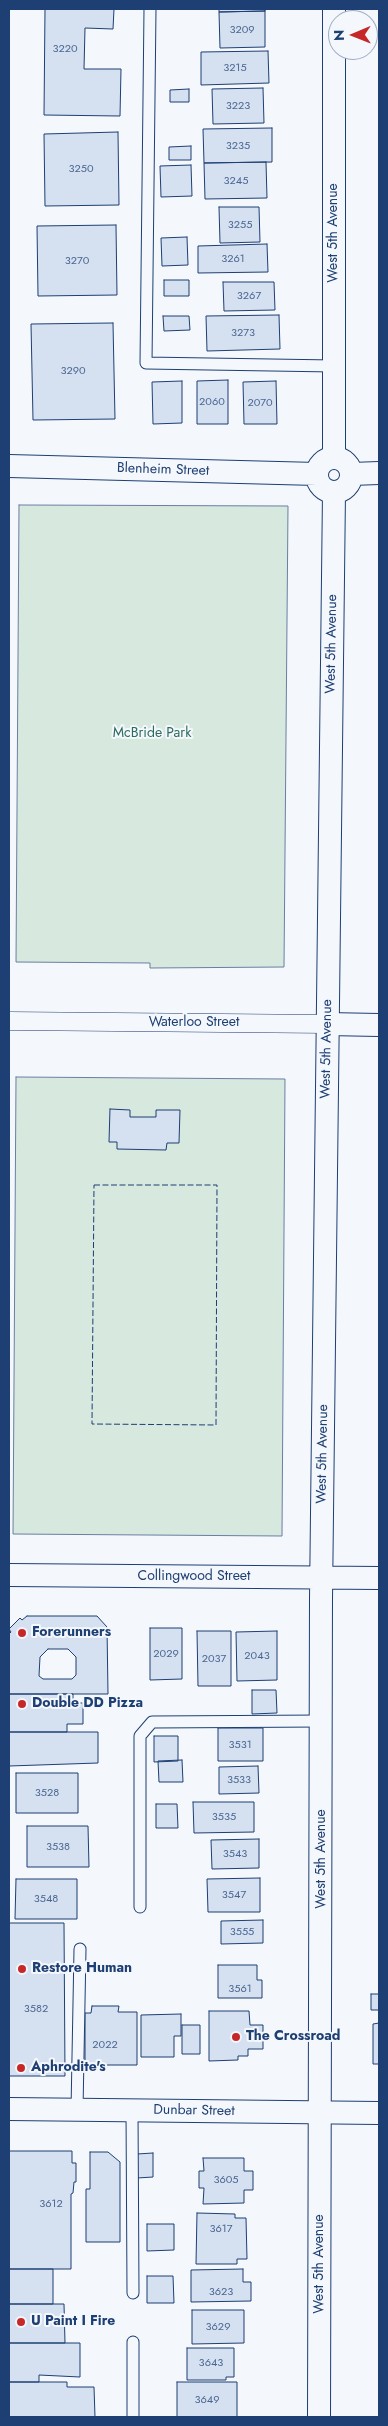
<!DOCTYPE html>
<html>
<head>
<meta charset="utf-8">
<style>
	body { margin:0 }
	#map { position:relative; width:388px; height:2426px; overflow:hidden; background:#f4f7fb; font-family:Jost,sans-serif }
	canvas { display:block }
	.frame { position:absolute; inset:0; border:10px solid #1d3f73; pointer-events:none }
	.north { position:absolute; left:328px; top:10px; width:50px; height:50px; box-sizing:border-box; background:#f4f7fb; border:1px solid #9eadc5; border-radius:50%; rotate:269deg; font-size:14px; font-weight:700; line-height:20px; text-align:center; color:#1d3f73 }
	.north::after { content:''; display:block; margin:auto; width:18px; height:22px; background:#c62828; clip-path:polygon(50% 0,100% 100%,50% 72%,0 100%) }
</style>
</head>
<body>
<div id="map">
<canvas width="388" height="2426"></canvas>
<div class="frame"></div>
<div class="north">N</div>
</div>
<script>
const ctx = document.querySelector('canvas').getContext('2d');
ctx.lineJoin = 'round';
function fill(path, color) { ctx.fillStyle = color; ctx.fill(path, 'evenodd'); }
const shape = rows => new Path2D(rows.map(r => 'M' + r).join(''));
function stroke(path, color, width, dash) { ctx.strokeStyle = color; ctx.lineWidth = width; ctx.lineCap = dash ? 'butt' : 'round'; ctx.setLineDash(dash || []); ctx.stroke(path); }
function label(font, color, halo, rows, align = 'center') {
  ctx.font = font + ' Jost,sans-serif'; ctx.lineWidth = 4; ctx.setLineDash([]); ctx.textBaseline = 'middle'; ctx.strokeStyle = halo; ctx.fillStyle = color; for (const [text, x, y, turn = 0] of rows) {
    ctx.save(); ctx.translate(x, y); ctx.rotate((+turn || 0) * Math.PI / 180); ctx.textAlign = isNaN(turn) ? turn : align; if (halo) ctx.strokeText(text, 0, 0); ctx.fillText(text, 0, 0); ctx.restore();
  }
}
const green = shape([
	[19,505,288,506,284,967,150,968,150,963,16,962,19,505],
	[16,1077,285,1079,282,1536,13,1534,16,1077]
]);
const building = shape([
	[45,9,114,9,113,29,85,28,84,69,121,69,120,116,44,115,45,9],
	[219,9,265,9,265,11,219,12,219,9],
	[265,11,265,47,220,48,219,12,265,11],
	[268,51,269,83,201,85,201,52,268,51],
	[263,88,264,123,213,124,212,89,263,88],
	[189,89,189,102,170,102,170,90,189,89],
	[272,128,272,162,204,163,203,129,272,128],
	[118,132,119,205,45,206,44,134,118,132],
	[191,146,191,160,169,160,169,147,191,146],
	[266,162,267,198,205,199,204,163,266,162],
	[191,165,192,196,161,197,160,166,191,165],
	[219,207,259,207,260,242,220,243,219,207],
	[116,225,117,295,38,296,37,226,116,225],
	[187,237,188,265,162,266,161,238,187,237],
	[267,244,268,272,198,273,198,246,267,244],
	[164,280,189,280,189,296,164,296,164,280],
	[223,282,274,282,275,310,224,311,223,282],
	[279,315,280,349,207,351,206,316,279,315],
	[163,316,189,316,190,330,164,331,163,316],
	[113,323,115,419,33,420,31,324,113,323],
	[228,380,228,424,197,424,197,381,228,380],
	[182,381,182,423,153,424,152,382,182,381],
	[276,381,277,424,244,424,243,382,276,381],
	[110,1109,130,1110,130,1117,156,1117,156,1110,180,1110,179,1143,167,1143,166,1150,117,1149,117,1142,109,1142,110,1109],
	[27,1616,97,1616,107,1627,108,1694,9,1694,9,1634,11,1632,9,1629,20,1618,22,1620,27,1616],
	[48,1649,68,1649,76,1657,76,1675,72,1679,43,1679,39,1676,40,1657,48,1649],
	[150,1628,182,1628,182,1679,150,1680,150,1628],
	[197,1631,231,1631,231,1686,198,1686,197,1631],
	[277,1631,277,1680,237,1681,236,1632,277,1631],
	[252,1690,276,1690,277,1713,252,1714,252,1690],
	[9,1694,73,1694,73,1703,83,1703,83,1724,67,1724,67,1732,9,1732,9,1694],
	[218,1728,263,1728,263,1761,218,1761,218,1728],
	[9,1732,98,1732,98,1763,9,1766,9,1732],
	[154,1736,178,1736,178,1761,154,1762,154,1736],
	[182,1760,183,1782,159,1782,158,1761,182,1760],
	[258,1766,259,1793,219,1794,219,1767,258,1766],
	[16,1773,78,1773,78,1813,16,1813,16,1773],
	[193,1802,254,1802,254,1832,194,1833,193,1802],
	[156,1804,177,1804,178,1828,156,1828,156,1804],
	[27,1826,88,1826,89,1867,27,1867,27,1826],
	[259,1839,259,1868,212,1869,211,1840,259,1839],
	[260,1878,260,1912,208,1912,207,1879,260,1878],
	[16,1879,77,1879,77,1919,15,1919,16,1879],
	[263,1920,263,1943,221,1944,221,1921,263,1920],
	[9,1923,64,1923,65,2076,9,2076,9,1923],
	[218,1965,257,1965,257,1980,262,1980,262,1998,218,1998,218,1965],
	[371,1994,379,1994,379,2010,371,2010,371,1994],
	[92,2006,119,2006,118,2012,137,2012,137,2065,85,2065,85,2013,91,2013,92,2006],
	[209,2011,249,2011,250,2025,263,2025,263,2049,248,2049,248,2056,238,2056,238,2060,209,2061,209,2011],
	[181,2014,181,2036,174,2036,174,2057,141,2057,141,2015,181,2014],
	[379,2023,379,2064,373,2064,373,2024,379,2023],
	[182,2025,200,2025,200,2054,182,2054,182,2025],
	[9,2151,72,2151,72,2163,76,2163,76,2182,74,2182,73,2193,71,2194,71,2269,9,2269,9,2151],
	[90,2152,108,2152,120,2162,120,2242,86,2242,86,2189,90,2189,90,2152],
	[153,2153,153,2177,137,2178,137,2154,153,2153],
	[203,2158,244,2158,244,2171,253,2171,253,2190,244,2190,244,2203,203,2204,204,2188,199,2188,199,2171,204,2171,203,2158],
	[197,2213,235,2214,235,2218,246,2218,247,2259,237,2259,237,2264,196,2264,197,2213],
	[147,2224,174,2224,174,2250,147,2251,147,2224],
	[9,2269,53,2269,53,2304,9,2304,9,2269],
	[243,2269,243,2282,251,2282,251,2301,191,2302,191,2270,243,2269],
	[147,2276,173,2276,174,2303,147,2303,147,2276],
	[9,2304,64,2304,65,2343,9,2343,9,2304],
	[192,2310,244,2310,244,2343,192,2344,192,2310],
	[9,2343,80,2343,80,2377,39,2375,39,2382,9,2382,9,2343],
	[187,2348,234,2348,234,2377,226,2377,226,2380,187,2380,187,2348],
	[9,2382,67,2382,67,2387,94,2387,95,2417,9,2417,9,2382],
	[177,2382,237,2382,237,2417,177,2417,177,2382]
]);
const service = shape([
	[150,9,146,363,334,366],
	[140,1907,140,1736,152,1722,322,1721],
	[77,2110,80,1949],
	[132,2110,133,2293],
	[133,2342,133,2417]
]);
const pedestrian = shape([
	[9,1021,327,1024]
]);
const minor = shape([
	[334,9,334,458],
	'317 475a17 17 0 1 1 34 0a17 17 0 1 1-34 0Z',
	[9,466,317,474],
	[351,474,379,473],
	[327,1024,379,1025],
	[9,1575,379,1578],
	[9,2109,379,2113],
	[319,2417,321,1598,334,492]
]);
const fence = shape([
	[94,1185,217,1185,216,1425,92,1424,94,1185]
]);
const markers = [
	[22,1633,5,"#c62828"],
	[22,1704,5,"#c62828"],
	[22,1969,5,"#c62828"],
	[236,2037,5,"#c62828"],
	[21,2068,5,"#c62828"],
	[21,2322,5,"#c62828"]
];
const numberNames = [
	["3209",242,30],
	["3220",65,49],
	["3215",235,68],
	["3223",238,106],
	["3235",238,146],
	["3250",81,169],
	["3245",236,181],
	["3255",240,225],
	["3261",233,259],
	["3270",77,261],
	["3267",249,296],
	["3273",243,333],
	["3290",73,371],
	["2060",212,402],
	["2070",260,403],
	["2029",166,1654],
	["2043",257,1656],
	["2037",214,1659],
	["3531",240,1745],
	["3533",239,1780],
	["3528",47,1793],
	["3535",224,1817],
	["3538",58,1847],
	["3543",235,1854],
	["3547",234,1895],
	["3548",46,1899],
	["3555",242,1932],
	["3561",240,1989],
	["3582",36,2009],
	["2022",105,2045],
	["3605",226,2180],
	["3612",51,2204],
	["3617",221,2229],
	["3623",221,2292],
	["3629",218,2327],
	["3643",211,2363],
	["3649",207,2400]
];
const streetNames = [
	["West 5th Avenue",334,233,-90],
	["Blenheim Street",163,470,2],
	["West 5th Avenue",332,644,-89],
	["Waterloo Street",194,1023],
	["West 5th Avenue",327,1049,-89],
	["West 5th Avenue",323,1454,-89],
	["Collingwood Street",194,1577],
	["West 5th Avenue",322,1859,-90],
	["Dunbar Street",194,2111,1],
	["West 5th Avenue",320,2264,-90]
];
const parkNames = [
	["McBride Park",152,734]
];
const poiNames = [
	["Forerunners",32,1633],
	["Double DD Pizza",32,1704],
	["Restore Human",32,1969],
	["The Crossroad",246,2037],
	["Aphrodite's",31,2068],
	["U Paint I Fire",31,2322]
];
fill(green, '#d7e8df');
stroke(green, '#687fa3', 1);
fill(building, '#d5e0f0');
stroke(building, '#1d3f73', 1);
stroke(service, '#1d3f73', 13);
stroke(pedestrian, '#1d3f73', 19);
stroke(minor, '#1d3f73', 24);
stroke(service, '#f4f7fb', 11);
stroke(pedestrian, '#f4f7fb', 18);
stroke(minor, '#f4f7fb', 22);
stroke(fence, '#1d3f73', 1, [6, 2.5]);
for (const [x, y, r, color] of markers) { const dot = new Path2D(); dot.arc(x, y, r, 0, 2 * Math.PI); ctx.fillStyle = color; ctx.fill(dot); stroke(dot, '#f4f7fb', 2); }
label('11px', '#4b6792', null, numberNames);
label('14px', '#1d3f73', '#f4f7fb', streetNames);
label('14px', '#2c6c60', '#f4f7fb', parkNames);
label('bold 14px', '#1d3f73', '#f4f7fb', poiNames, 'left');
</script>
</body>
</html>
